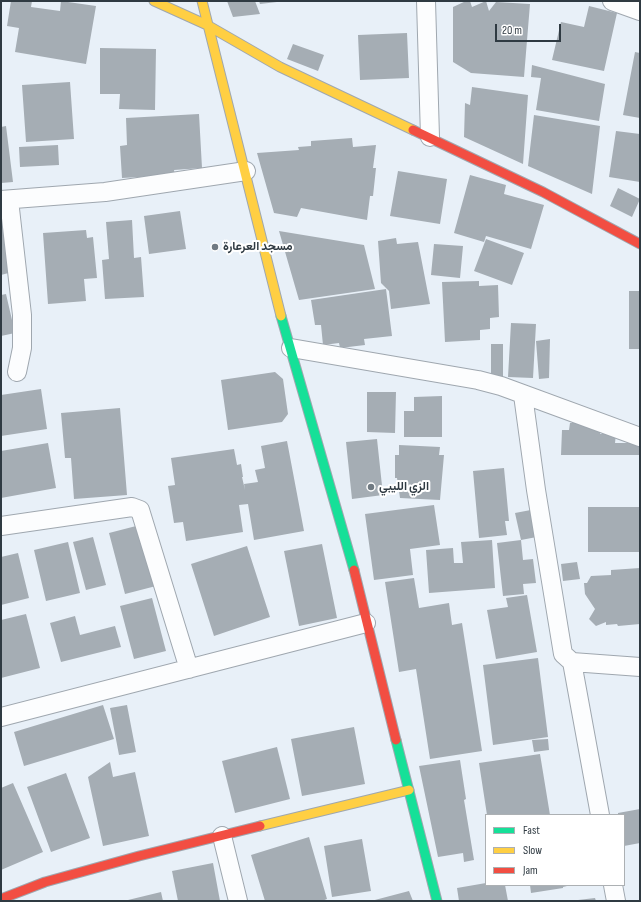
<!DOCTYPE html>
<html>
<head>
<meta charset="utf-8">
<style>
	body { margin:0 }
	#map { position:relative; width:641px; height:902px; overflow:hidden; background:#e8f0f8; font-family:"Sofia Sans Condensed",sans-serif }
	canvas { display:block }
	.frame { position:absolute; inset:0; border:2px solid #2f3a42; pointer-events:none }
	.legend { position:absolute; left:485px; top:814px; width:140px; height:72px; box-sizing:border-box; background:#fff; border:1px solid #acb0b3; margin:0; padding:5px 7px; list-style:none; font-size:12px; color:#2f3a42 }
	.legend li { display:flex; align-items:center; gap:8px; height:20px }
	.legend b { width:20px; border:1px solid #acb0b3 }
	.scale { position:absolute; left:495px; top:24px; width:66px; height:18px; box-sizing:border-box; border:2px solid #2f3a42; border-top:0; padding-left:5px; font-size:12px; line-height:14px; white-space:nowrap; color:#2f3a42; -webkit-text-stroke:3px #fff; paint-order:stroke }
</style>
</head>
<body>
<div id="map">
<canvas width="641" height="902"></canvas>
<div class="frame"></div>
<ul class="legend">
<li><b style="height:5px;background:#16e098"></b>Fast</li>
<li><b style="height:5px;background:#ffcf43"></b>Slow</li>
<li><b style="height:5px;background:#f24e42"></b>Jam</li>
</ul>
<div class="scale">20 m</div>
</div>
<script>
const ctx = document.querySelector('canvas').getContext('2d');
ctx.lineJoin = 'round';
function fill(path, color) { ctx.fillStyle = color; ctx.fill(path, 'evenodd'); }
const shape = rows => new Path2D(rows.map(r => 'M' + r).join(''));
function stroke(path, color, width, dash) { ctx.strokeStyle = color; ctx.lineWidth = width; ctx.lineCap = dash ? 'butt' : 'round'; ctx.setLineDash(dash || []); ctx.stroke(path); }
function label(font, color, halo, rows, align = 'center') {
  ctx.font = font + ' "Sofia Sans Condensed",Vazirmatn,sans-serif'; ctx.lineWidth = 4; ctx.setLineDash([]); ctx.textBaseline = 'middle'; ctx.strokeStyle = halo; ctx.fillStyle = color; for (const [text, x, y, turn = 0] of rows) {
    ctx.save(); ctx.translate(x, y); ctx.rotate((+turn || 0) * Math.PI / 180); ctx.textAlign = isNaN(turn) ? turn : align; if (halo) ctx.strokeText(text, 0, 0); ctx.fillText(text, 0, 0); ctx.restore();
  }
}
const building = shape([
	[11,1,32,1,31,7,60,11,61,1,96,6,86,64,15,52,19,28,7,26],
	[227,1,255,1,260,14,233,17],
	[259,1,277,1,277,2,260,4],
	[466,1,470,1,472,7,486,1,489,11,496,2,530,4,524,77,471,73,453,62,453,7],
	[589,6,617,13,604,71,552,60,561,22,584,27],
	[407,33,409,78,360,80,358,35],
	[293,44,324,55,318,71,287,59],
	[100,48,156,49,155,110,119,109,120,94,100,94],
	[635,52,640,53,640,118,623,115],
	[532,65,605,84,599,121,536,110,541,78,531,77],
	[70,82,74,139,26,142,22,85],
	[472,87,528,95,523,164,464,137,465,103,470,105],
	[199,114,202,168,174,170,175,175,122,178,120,146,127,145,126,118],
	[534,115,600,126,592,194,528,166],
	[6,126,13,182,1,183,1,127],
	[616,131,640,134,640,182,609,177],
	[352,138,353,147,376,145,373,168,376,168,373,196,370,196,367,220,301,208,297,217,274,213,257,153,299,150,298,147,311,146,311,141],
	[58,145,59,165,20,167,19,147],
	[398,171,447,179,440,224,390,216],
	[470,175,506,185,504,194,544,205,531,249,486,236,484,242,454,233],
	[618,188,640,199,632,217,610,206],
	[180,211,186,249,149,254,144,216],
	[1,214,3,214,16,271,1,275],
	[132,220,134,258,141,257,144,297,105,299,102,260,109,259,106,222],
	[86,230,87,238,93,237,97,278,84,279,86,301,48,304,43,233],
	[279,231,364,245,375,289,299,300],
	[396,238,397,244,418,242,430,304,391,309,389,291,381,283,378,241],
	[486,239,524,253,512,285,474,271],
	[434,244,463,246,460,278,431,275],
	[479,281,479,286,498,285,499,317,490,318,490,329,480,330,480,340,445,342,442,282],
	[386,289,392,336,364,339,365,345,340,348,339,343,323,345,321,325,315,325,311,300],
	[629,291,640,291,640,349,629,349],
	[6,294,15,333,1,336,1,295],
	[511,323,536,324,533,378,508,377],
	[550,339,549,378,539,379,536,341],
	[491,344,503,344,503,376,491,376],
	[275,372,283,379,288,414,282,422,228,430,221,380],
	[41,389,47,429,1,436,1,395],
	[367,392,396,392,395,433,367,432],
	[442,396,442,437,404,437,404,411,414,411,414,397],
	[120,408,127,495,74,499,71,458,65,458,61,413],
	[570,423,590,423,600,427,600,434,616,434,615,443,640,443,640,455,561,455,562,430,569,430],
	[377,439,383,495,352,499,346,442],
	[287,441,304,531,254,540,248,504,239,505,243,532,186,541,183,522,174,523,168,486,175,485,171,458,234,449,237,465,241,464,243,477,242,477,245,490,244,484,258,482,255,470,265,468,261,446],
	[48,443,56,488,1,498,1,451],
	[399,445,440,447,439,455,444,455,440,500,400,498,397,478,395,478,395,455,399,455],
	[504,468,509,521,505,521,507,535,479,538,473,471],
	[434,505,440,545,410,549,413,575,374,580,365,514],
	[588,507,640,507,640,552,588,552],
	[536,509,542,536,521,540,515,513],
	[140,525,156,586,125,594,109,533],
	[93,537,106,585,86,590,73,542],
	[492,540,495,588,429,593,426,550,453,548,454,563,463,563,461,542],
	[521,540,523,560,533,559,536,583,523,584,524,594,503,596,497,543],
	[68,542,80,593,46,601,34,550],
	[322,544,337,618,299,626,284,551],
	[247,546,270,617,214,636,191,564],
	[18,553,29,598,1,605,1,557],
	[577,562,580,579,563,581,561,564],
	[640,568,640,624,618,626,617,624,606,625,606,622,596,626,589,619,595,609,585,594,584,583,587,583,591,576,611,575,611,570],
	[414,578,419,608,449,603,452,625,462,623,482,751,430,759,416,669,399,672,385,582],
	[527,595,537,652,496,659,487,610,508,607,506,598],
	[152,598,166,651,134,659,120,606],
	[26,614,40,668,1,678,1,620],
	[75,616,80,635,115,626,121,647,61,662,50,623],
	[538,658,548,737,493,745,483,665],
	[103,705,114,739,24,766,14,732],
	[127,705,136,752,119,755,110,708],
	[354,727,365,784,302,796,291,739],
	[548,739,549,750,534,752,532,740],
	[277,747,290,799,235,813,222,761],
	[540,754,550,815,487,815,479,763],
	[460,760,466,799,464,800,474,860,464,862,463,853,438,857,419,766],
	[110,762,113,777,135,772,149,836,103,846,88,777],
	[66,773,90,838,51,852,27,787],
	[13,783,43,852,1,870,1,788],
	[640,809,640,843,624,846,624,815,618,815,618,813],
	[309,837,327,899,322,901,265,901,251,855],
	[362,839,371,891,332,897,324,846],
	[213,863,220,901,178,901,172,871],
	[486,883,486,885,505,885,508,901,459,901,457,888],
	[530,885,567,885,567,886,563,887,563,888,531,893],
	[409,891,413,901,371,901],
	[161,892,163,901,128,901,128,900],
	[595,898,596,901,578,901,578,900]
]);
const street = shape([
	[426,1,430,137],
	[612,1,640,11],
	[1,200,105,192,246,171],
	[9,200,22,315,22,348,17,372],
	[291,348,478,380,501,386,640,437],
	[523,395,536,490,563,654,572,662,640,667],
	[1,526,132,507,140,510,189,669],
	[572,662,600,815],
	[1,717,366,623],
	[222,836,238,901],
	[613,885,616,901]
]);
const fast = shape([
	[281,316,354,570],
	[396,740,437,901]
]);
const slow = shape([
	[154,1,207,25,280,67,413,130],
	[202,1,281,316],
	[260,826,409,790]
]);
const jam = shape([
	[413,130,543,192,640,244],
	[354,570,396,740],
	[1,899,45,882,139,856,260,826]
]);
const markers = [
	[215,247,4,"#707a82"],
	[371,487,4,"#707a82"]
];
const poiNames = [
	["مسجد العرعارة",223,247],
	["الزي الليبي",379,487]
];
fill(building, '#a5adb4');
stroke(street, '#9fa7af', 20);
stroke(fast, '#9fa7af', 11);
stroke(slow, '#9fa7af', 11);
stroke(jam, '#9fa7af', 11);
stroke(street, '#fcfdfe', 18);
stroke(fast, '#16e098', 9);
stroke(slow, '#ffcf43', 9);
stroke(jam, '#f24e42', 9);
for (const [x, y, r, color] of markers) { const dot = new Path2D(); dot.arc(x, y, r, 0, 2 * Math.PI); ctx.fillStyle = color; ctx.fill(dot); stroke(dot, '#fff', 1.5); }
label('bold 12px', '#2f3a42', '#fff', poiNames, 'left');
</script>
</body>
</html>
